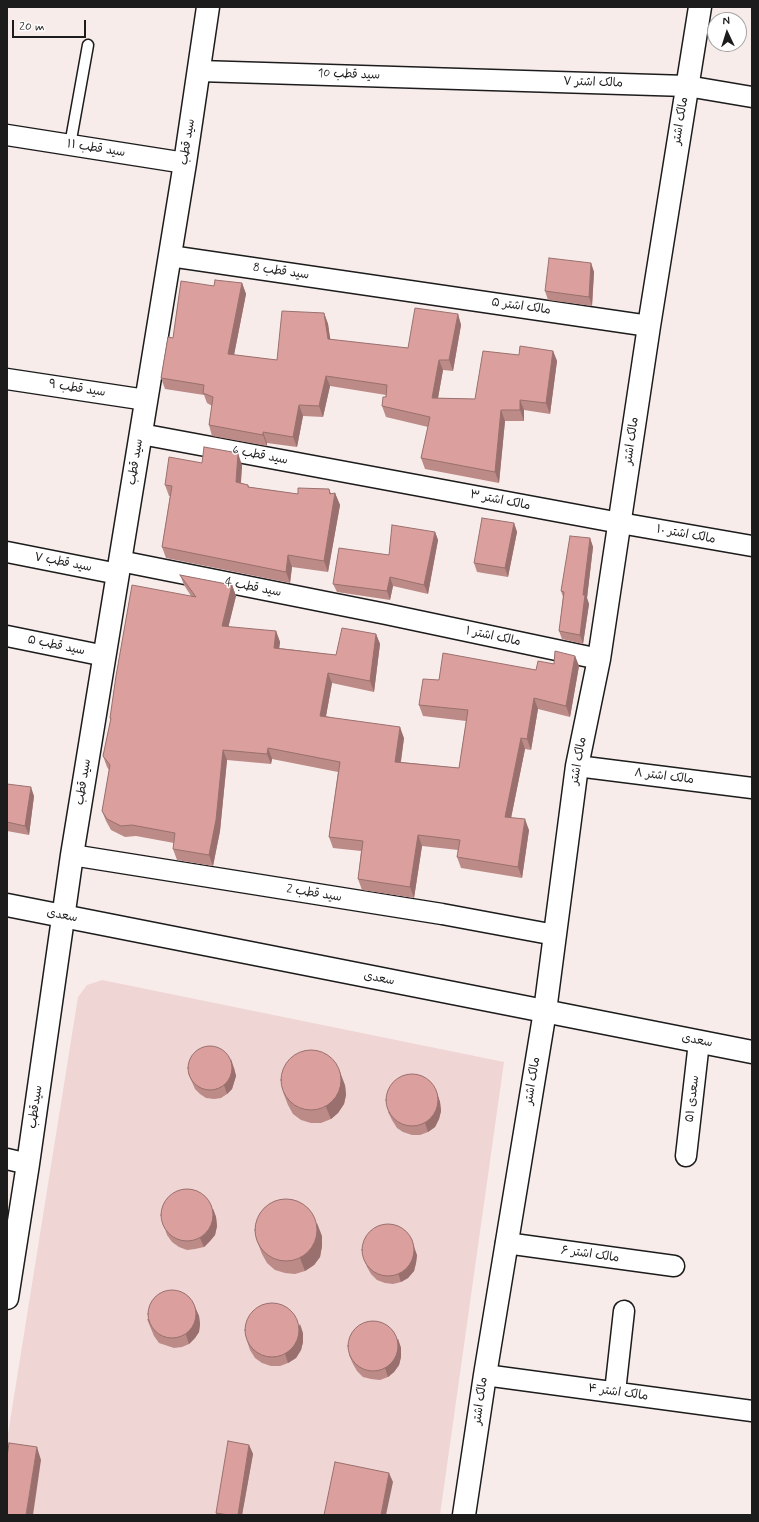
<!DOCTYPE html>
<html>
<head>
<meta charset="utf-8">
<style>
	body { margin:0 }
	#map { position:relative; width:759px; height:1522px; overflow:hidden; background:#f8eceb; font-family:Mynerve,sans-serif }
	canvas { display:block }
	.frame { position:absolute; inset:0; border:8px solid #1c1c1c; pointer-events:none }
	.north { position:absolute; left:707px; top:12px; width:40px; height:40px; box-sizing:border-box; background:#fff; border:1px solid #a4a4a4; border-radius:50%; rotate:356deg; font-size:11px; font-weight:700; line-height:16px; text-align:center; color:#1c1c1c }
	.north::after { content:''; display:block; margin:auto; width:14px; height:18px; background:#1c1c1c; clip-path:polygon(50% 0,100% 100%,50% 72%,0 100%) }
	.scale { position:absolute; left:12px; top:20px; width:74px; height:18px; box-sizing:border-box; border:2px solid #1c1c1c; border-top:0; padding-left:5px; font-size:12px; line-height:14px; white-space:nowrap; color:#1c1c1c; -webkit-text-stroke:3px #fff; paint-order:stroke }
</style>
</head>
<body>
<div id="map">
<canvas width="759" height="1522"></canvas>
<div class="frame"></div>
<div class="north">N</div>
<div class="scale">20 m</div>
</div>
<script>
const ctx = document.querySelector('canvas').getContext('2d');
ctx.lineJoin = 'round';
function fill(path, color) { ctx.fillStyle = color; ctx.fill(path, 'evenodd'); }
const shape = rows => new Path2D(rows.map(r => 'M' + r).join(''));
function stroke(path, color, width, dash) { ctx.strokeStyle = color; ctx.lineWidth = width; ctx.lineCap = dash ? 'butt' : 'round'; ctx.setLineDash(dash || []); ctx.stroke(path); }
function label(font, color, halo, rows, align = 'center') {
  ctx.font = font + ' Mynerve,"Playpen Sans Arabic",sans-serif'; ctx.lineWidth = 3; ctx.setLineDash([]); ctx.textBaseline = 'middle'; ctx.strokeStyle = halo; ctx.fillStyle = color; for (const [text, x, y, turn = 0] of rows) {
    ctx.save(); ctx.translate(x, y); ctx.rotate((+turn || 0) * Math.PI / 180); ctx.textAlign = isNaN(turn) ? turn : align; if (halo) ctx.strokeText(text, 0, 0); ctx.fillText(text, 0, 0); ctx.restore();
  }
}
const built = shape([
	[102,980,504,1062,440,1515,7,1515,7,1440,78,997,87,985]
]);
const service = shape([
	[70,145,88,45]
]);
const minor = shape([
	[199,71,687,86,752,97],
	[7,135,185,163],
	[170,256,649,326],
	[7,379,146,400],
	[141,434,620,523,752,546],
	[7,552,118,574],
	[120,561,386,614,599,659],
	[7,636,105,656],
	[577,766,752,788],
	[72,855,442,914,555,935],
	[686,1156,699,1042],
	[7,1159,28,1164],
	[506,1243,674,1266],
	[485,1375,752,1411],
	[615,1392,624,1311]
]);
const tertiary = shape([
	[7,1298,28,1164,72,855,185,163,208,7],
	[464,1515,485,1375,545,1011,577,766,599,659,649,326,700,7]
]);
const secondary = shape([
	[7,905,752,1052]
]);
const wall = shape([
	[591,263,594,272,592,306,548,300,545,291],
	[242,283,246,294,234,355,277,360,324,313,328,324,330,340,408,348,458,314,461,325,453,371,443,370,438,398,475,399,519,355,553,351,557,361,550,414,524,410,524,421,505,421,499,483,425,469,421,458,428,427,386,417,382,406,386,395,330,386,323,417,303,416,297,447,267,443,267,446,212,436,209,425,212,406,207,403,204,395,165,389,161,378,173,338,214,286],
	[202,463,242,465,241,483,248,485,249,487,298,494,329,489,331,494,335,493,340,505,328,572,292,567,290,583,166,558,162,547,170,496,169,496,165,485],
	[514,523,517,532,508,577,477,572,474,563],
	[435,532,438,540,428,594,393,586,390,600,337,592,333,584],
	[590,538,593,547,587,598,589,604,583,644,562,639,559,631,563,597,561,591],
	[180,575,232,585,236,596,228,627,276,631,280,642,279,648,336,655,376,634,380,644,374,692,332,683,326,716,404,738,401,762,459,768,466,721,423,716,419,705,439,680,536,670,575,656,579,666,570,717,538,709,531,750,525,749,511,818,529,830,522,878,461,868,457,857,458,850,422,846,414,898,362,890,358,879,361,851,333,848,329,837,338,772,272,759,271,764,227,760,220,831,213,866,177,860,173,849,174,843,136,836,125,837,111,830,106,821,102,811,109,770,107,767,103,756,111,721,110,718,191,596,184,585],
	[7,784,34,796,29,835,7,831],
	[234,1068,236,1076,232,1089,227,1094,221,1098,214,1099,206,1098,200,1094,195,1089,188,1073],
	[345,1085,346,1095,344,1104,338,1113,331,1119,321,1123,311,1123,301,1120,293,1114,288,1105,283,1092],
	[437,1093,440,1102,441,1111,439,1119,435,1127,428,1132,420,1135,412,1135,403,1132,397,1128,392,1120,388,1112],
	[213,1209,216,1217,217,1226,215,1235,210,1241,204,1247,195,1249,187,1250,179,1247,172,1242,167,1235,164,1226],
	[322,1236,322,1246,320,1257,314,1265,305,1271,295,1274,285,1273,275,1270,267,1263,262,1254,257,1241],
	[417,1255,416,1263,414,1271,408,1278,401,1282,393,1284,385,1283,377,1280,371,1274,367,1267,364,1258],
	[195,1307,199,1316,200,1324,199,1332,195,1338,189,1344,182,1347,174,1348,159,1343,154,1336,147,1319],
	[303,1333,303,1342,301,1350,296,1358,288,1363,280,1366,271,1366,262,1363,255,1358,250,1350,247,1341],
	[398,1339,401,1348,401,1357,399,1365,394,1372,388,1377,380,1380,371,1379,363,1377,357,1371,353,1364,349,1355],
	[249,1445,253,1454,242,1515,216,1515,216,1513]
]);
const shadedWall = shape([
	[591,263,594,272,592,306,589,297],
	[242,283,246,294,232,365,228,354],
	[324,313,328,324,332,350,328,339],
	[458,314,461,325,453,371,449,360],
	[553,351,557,361,550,414,546,403],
	[439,360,443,370,436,409,432,398],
	[326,376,330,386,323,417,319,406],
	[520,400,524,410,524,421,520,410],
	[299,405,303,416,297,447,293,437],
	[501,410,505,421,499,483,495,472],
	[263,432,267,443,267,446,263,435],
	[238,453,242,465,240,494,236,482],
	[329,489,333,500,335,493,340,505,328,572,324,561,330,494],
	[514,523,517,532,508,577,505,568],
	[435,532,438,540,428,594,424,585],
	[590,538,593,547,587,598,589,604,583,644,580,635,583,595],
	[288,555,292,567,290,583,286,572],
	[390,577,393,586,390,600,387,591],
	[232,585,236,596,226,637,222,626],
	[276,631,280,642,278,659,274,648],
	[376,634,380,644,374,692,370,681],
	[575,656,579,666,570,717,566,706],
	[328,673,332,683,324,727,320,716],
	[534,698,538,709,531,750,527,739],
	[400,727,404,738,399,773,395,762],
	[521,738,525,749,509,828,505,817],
	[268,748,272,759,271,764,267,754],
	[223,750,227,760,220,831,213,866,209,855],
	[31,787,34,796,29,835,25,826],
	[525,819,529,830,522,878,518,867],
	[418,835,422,846,414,898,410,887],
	[231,1059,234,1068,236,1076,232,1089,227,1094,224,1085],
	[340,1072,345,1085,346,1095,344,1104,338,1113,331,1119,326,1107],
	[437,1093,440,1102,441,1111,439,1119,435,1127,428,1132,425,1123],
	[213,1209,216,1217,217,1226,215,1235,210,1241,204,1247,200,1238],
	[317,1223,322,1236,322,1246,320,1257,314,1265,305,1271,300,1258],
	[411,1238,417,1255,416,1263,414,1271,408,1278,401,1282,398,1273],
	[195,1307,199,1316,200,1324,199,1332,195,1338,189,1344,186,1335],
	[300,1324,303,1333,303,1342,301,1350,296,1358,288,1363,285,1354],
	[398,1339,401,1348,401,1357,399,1365,394,1372,388,1377,385,1368],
	[249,1445,253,1454,242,1515,238,1515],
	[37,1447,41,1460,33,1515,26,1515],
	[389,1473,393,1482,386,1515,381,1515]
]);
const building = shape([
	[549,258,591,263,589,297,545,291,549,258],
	[215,280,242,283,228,354,277,360,282,311,324,313,328,339,408,348,415,308,458,314,449,360,439,360,432,398,475,399,483,351,519,355,520,346,553,351,546,403,520,400,520,410,501,410,495,472,421,458,430,417,382,406,383,397,386,397,387,385,326,376,319,406,299,405,293,437,263,432,263,435,209,425,213,397,203,393,204,385,161,378,168,337,173,338,181,281,214,286,215,280],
	[204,447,238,453,236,482,248,485,248,487,298,494,298,488,329,489,330,494,335,493,324,561,288,555,286,572,162,547,172,486,165,485,169,457,202,463,204,447],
	[482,518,514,523,505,568,474,563,482,518],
	[392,525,435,532,424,585,390,577,387,591,333,584,339,548,389,555,392,525],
	[570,536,590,538,583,595,585,595,580,635,559,631,564,592,561,591,570,536],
	[180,575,232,585,222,626,276,631,274,648,336,655,342,628,376,634,370,681,328,673,320,716,400,727,395,762,459,768,468,710,419,705,423,679,439,680,443,653,536,670,538,661,554,664,555,651,575,656,566,706,534,698,527,739,521,738,505,817,525,819,518,867,457,857,460,840,418,835,410,887,358,879,363,841,329,837,340,762,268,748,267,754,223,750,216,820,209,855,173,849,175,833,132,825,121,826,107,819,102,811,110,765,103,756,111,718,110,718,116,676,132,585,196,597,180,575],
	[7,784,31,787,25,826,7,822,7,784],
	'188 1068a22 22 0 1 1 44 0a22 22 0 1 1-44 0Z',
	'281 1080a30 30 0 1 1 60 0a30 30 0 1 1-60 0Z',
	'386 1100a26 26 0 1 1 52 0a26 26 0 1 1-52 0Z',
	'161 1215a26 26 0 1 1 52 0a26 26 0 1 1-52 0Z',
	'255 1230a31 31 0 1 1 62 0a31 31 0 1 1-62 0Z',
	'362 1250a26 26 0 1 1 52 0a26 26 0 1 1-52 0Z',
	'148 1314a24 24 0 1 1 48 0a24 24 0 1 1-48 0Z',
	'245 1330a27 27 0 1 1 54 0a27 27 0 1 1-54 0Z',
	'348 1346a25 25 0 1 1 50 0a25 25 0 1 1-50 0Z',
	[228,1441,249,1445,238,1515,229,1515,216,1513,228,1441],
	[9,1443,37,1447,26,1515,7,1515,7,1457,9,1443],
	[335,1462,389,1473,381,1515,324,1515,335,1462]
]);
const streetNames = [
	["سید قطب 10",349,75,2],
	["مالک اشتر ۷",593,83,2],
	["مالک اشتر",681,121,-81],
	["سید قطب",188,142,-81],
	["سید قطب ۱۱",96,149,9],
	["سید قطب 8",281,272,8],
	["مالک اشتر ۵",521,307,8],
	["سید قطب ۹",77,389,9],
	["مالک اشتر",632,441,-82],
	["سید قطب 6",260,456,11],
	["سید قطب",136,462,-81],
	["مالک اشتر ۳",500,501,11],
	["مالک اشتر ۱۰",686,535,10],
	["سید قطب ۷",63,563,11],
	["سید قطب 4",253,588,11],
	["مالک اشتر ۱",493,637,12],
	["سید قطب ۵",56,646,12],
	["مالک اشتر",579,761,-80],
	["مالک اشتر ۸",664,777,7],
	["سید قطب",84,782,-81],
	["سید قطب 2",314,894,9],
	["سعدی",62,916,11],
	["سعدی",379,979,11],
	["سعدی",697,1041,11],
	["مالک اشتر",533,1081,-81],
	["سعدی ۵۱",693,1099,-83],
	["سیدقطب",36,1107,-82],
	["مالک اشتر ۶",590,1255,8],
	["مالک اشتر ۴",618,1393,8],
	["مالک اشتر",481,1401,-82]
];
fill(built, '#efd5d4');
stroke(service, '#1c1c1c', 13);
stroke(minor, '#1c1c1c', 23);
stroke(tertiary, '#1c1c1c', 25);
stroke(secondary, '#1c1c1c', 25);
stroke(service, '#fff', 10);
stroke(minor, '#fff', 20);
stroke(tertiary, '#fff', 22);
stroke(secondary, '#fff', 22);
fill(wall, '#bc8a87');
fill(shadedWall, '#99706e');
fill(building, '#dba09d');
stroke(building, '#99706e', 1);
label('12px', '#1c1c1c', '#fff', streetNames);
</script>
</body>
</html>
